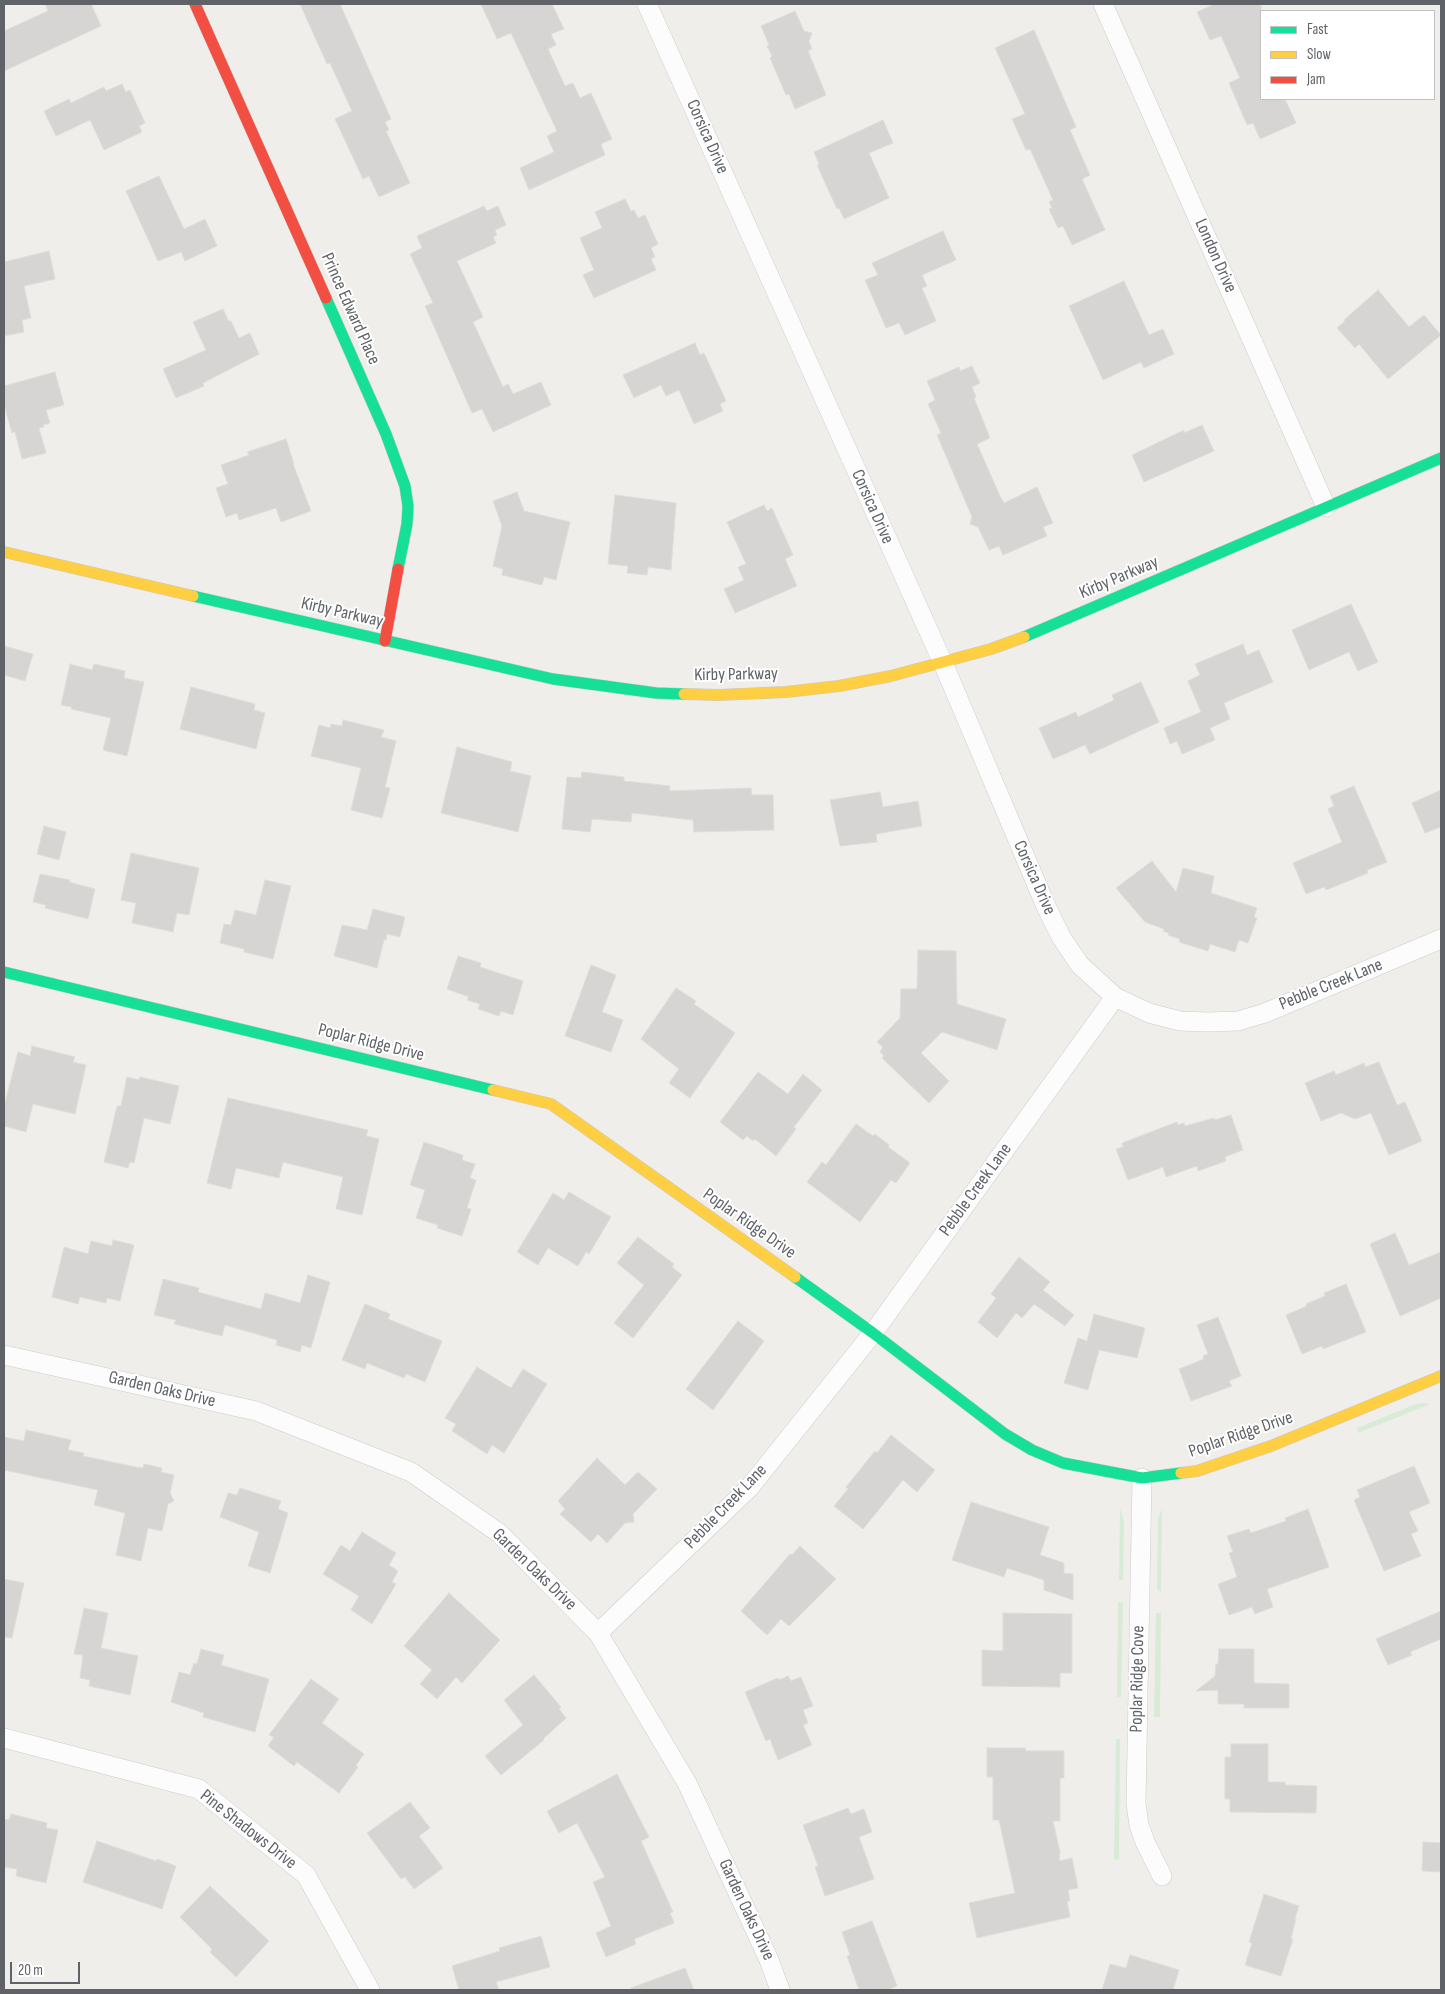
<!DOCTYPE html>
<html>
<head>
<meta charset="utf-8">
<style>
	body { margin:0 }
	#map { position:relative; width:1445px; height:1994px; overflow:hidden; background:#efeeea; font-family:"Sofia Sans Condensed",sans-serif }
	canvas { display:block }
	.frame { position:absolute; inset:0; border:5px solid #5f6368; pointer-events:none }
	.legend { position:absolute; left:1260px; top:10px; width:175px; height:90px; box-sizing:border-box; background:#fff; border:1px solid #bfc1c3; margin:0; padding:6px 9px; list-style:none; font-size:15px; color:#5f6368 }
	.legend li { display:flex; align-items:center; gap:10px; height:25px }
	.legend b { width:25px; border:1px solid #bfc1c3 }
	.scale { position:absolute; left:10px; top:1962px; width:70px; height:22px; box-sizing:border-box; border:2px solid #5f6368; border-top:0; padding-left:6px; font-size:15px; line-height:18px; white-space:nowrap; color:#5f6368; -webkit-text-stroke:4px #fff; paint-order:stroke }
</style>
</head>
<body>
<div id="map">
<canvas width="1445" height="1994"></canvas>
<div class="frame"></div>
<ul class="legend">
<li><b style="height:6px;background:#16e098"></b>Fast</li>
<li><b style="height:6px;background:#ffcf43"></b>Slow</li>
<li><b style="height:6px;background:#f24e42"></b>Jam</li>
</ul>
<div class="scale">20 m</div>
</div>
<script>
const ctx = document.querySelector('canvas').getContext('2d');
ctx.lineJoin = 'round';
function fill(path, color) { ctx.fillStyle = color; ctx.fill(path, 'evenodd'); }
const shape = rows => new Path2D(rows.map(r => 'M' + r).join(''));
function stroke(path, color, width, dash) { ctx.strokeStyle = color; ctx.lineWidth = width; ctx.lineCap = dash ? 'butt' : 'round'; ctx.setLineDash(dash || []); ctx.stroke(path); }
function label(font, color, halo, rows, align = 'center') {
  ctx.font = font + ' "Sofia Sans Condensed",sans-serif'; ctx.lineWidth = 4; ctx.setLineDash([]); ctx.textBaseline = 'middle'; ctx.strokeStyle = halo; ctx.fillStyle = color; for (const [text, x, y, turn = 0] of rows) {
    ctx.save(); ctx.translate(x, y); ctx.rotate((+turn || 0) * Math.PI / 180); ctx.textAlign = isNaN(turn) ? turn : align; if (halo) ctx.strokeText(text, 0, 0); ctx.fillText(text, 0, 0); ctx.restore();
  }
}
const green = shape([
	[1425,1403,1430,1404,1358,1433,1357,1428,1416,1404],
	[1120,1509,1124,1521,1123,1580,1119,1580],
	[1162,1509,1161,1592,1157,1589,1158,1519],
	[1118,1602,1123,1603,1121,1697,1117,1697],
	[1156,1613,1161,1613,1160,1717,1154,1717],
	[1116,1739,1120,1739,1119,1859,1114,1860]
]);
const building = shape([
	[45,4,91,4,101,26,4,71,4,31,48,11,45,4],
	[300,4,340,4,391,119,385,122,389,130,386,131,410,183,379,197,369,176,363,179,335,119,352,111,330,63,327,64,300,4],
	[481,4,552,4,564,29,551,34,556,45,548,49,565,86,573,83,580,98,591,93,612,139,601,144,605,155,529,190,520,168,554,152,547,136,557,131,511,33,497,39,481,4],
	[1215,4,1261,4,1261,99,1285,99,1296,123,1260,139,1253,123,1247,125,1229,83,1240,78,1221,36,1210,40,1197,12,1215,4],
	[795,11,804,31,812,33,809,41,812,49,808,51,826,95,795,109,789,94,786,95,770,58,772,56,767,46,769,45,761,26,795,11],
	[1034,30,1076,127,1070,130,1090,175,1082,179,1105,230,1072,245,1063,226,1058,228,1049,209,1052,208,1049,202,1053,200,1030,149,1026,150,1012,119,1025,114,995,48,1034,30],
	[122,84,126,92,130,90,145,123,139,126,142,132,104,150,90,120,56,136,44,111,69,99,71,103,104,87,106,91,122,84],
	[883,120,893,143,869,153,889,198,844,219,839,208,837,209,817,165,819,164,814,152,883,120],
	[159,176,184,229,205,219,217,246,185,261,181,252,158,261,126,191,159,176],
	[625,199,631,211,634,210,638,218,645,215,658,244,651,248,655,257,651,259,656,270,594,298,583,275,594,270,580,238,602,228,595,212,625,199],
	[484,206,487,211,498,206,506,225,495,230,497,235,493,237,496,243,457,261,483,317,473,322,503,387,508,384,513,394,541,382,551,405,493,432,482,409,472,413,425,306,433,303,410,254,422,248,417,236,484,206],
	[943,231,956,260,922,275,927,286,922,288,936,321,905,335,899,323,886,328,865,280,878,275,872,263,943,231],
	[49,251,55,279,24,286,31,318,22,320,24,332,4,336,4,262,49,251],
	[1124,281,1149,335,1163,329,1174,354,1144,368,1141,362,1103,380,1069,306,1124,281],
	[1378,290,1409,327,1424,315,1441,335,1388,379,1359,344,1355,348,1337,328,1345,321,1344,320,1378,290],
	[223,309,229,322,231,321,239,338,250,333,259,354,203,383,204,386,176,398,163,369,206,350,193,322,223,309],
	[695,343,700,355,704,353,726,401,720,404,723,411,694,424,679,390,666,396,661,385,634,398,623,375,695,343],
	[972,366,980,383,972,387,976,397,974,398,990,438,977,444,1000,496,1004,503,1037,487,1053,523,1043,527,1047,536,1003,555,999,546,989,550,978,527,970,524,972,517,937,435,941,433,928,404,935,400,927,381,959,367,960,371,972,366],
	[55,372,64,405,46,410,50,423,43,425,44,427,39,428,46,453,22,459,15,432,12,433,4,404,4,386,55,372],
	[1202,425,1214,451,1144,482,1132,455,1184,430,1184,433,1202,425],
	[286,439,294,464,293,464,311,511,281,522,276,508,239,520,237,513,226,517,216,488,228,484,221,465,249,455,247,452,286,439],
	[517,492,524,511,570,522,556,580,544,577,542,585,502,575,503,569,493,566,502,526,493,501,517,492],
	[615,495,676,503,671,570,648,567,647,575,627,573,628,566,608,564,615,495],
	[764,505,767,511,772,508,793,555,785,559,797,586,735,613,724,589,744,580,738,567,746,564,727,522,764,505],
	[1351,604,1378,662,1358,671,1349,652,1309,670,1292,630,1351,604],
	[1243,644,1247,655,1259,650,1273,682,1224,703,1230,719,1210,728,1215,740,1182,754,1177,741,1170,744,1164,728,1201,712,1188,681,1200,675,1195,664,1243,644],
	[4,646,33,654,25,681,4,675,4,646],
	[70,664,92,670,94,664,125,671,124,678,144,682,127,756,103,750,111,718,71,709,72,707,61,705,70,664],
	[1141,682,1159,722,1090,754,1085,745,1053,759,1039,728,1076,712,1078,717,1114,700,1112,695,1141,682],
	[191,687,255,704,254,710,265,713,256,749,180,729,191,687],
	[343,720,384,730,381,737,396,741,385,787,390,788,382,818,351,810,361,768,311,756,319,725,330,728,331,724,342,726,343,720],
	[457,747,512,762,510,771,531,776,518,832,441,813,457,747],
	[582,772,624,777,624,781,670,786,669,791,751,788,752,795,773,795,774,830,694,832,693,820,632,813,631,822,592,819,590,832,562,829,567,777,581,778,582,772],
	[1354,786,1387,862,1367,870,1368,873,1326,890,1324,887,1306,894,1293,863,1342,842,1328,809,1334,806,1330,796,1354,786],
	[1441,790,1441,827,1425,833,1412,803,1441,790],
	[880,792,883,807,918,801,922,826,876,834,877,842,840,846,830,800,880,792],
	[44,826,66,832,59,860,37,854,44,826],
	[131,853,199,868,189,915,177,913,173,932,132,923,136,903,121,900,131,853],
	[1152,861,1176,892,1183,868,1214,876,1211,893,1257,908,1254,917,1257,918,1248,943,1239,940,1235,952,1210,944,1208,951,1179,942,1180,939,1168,935,1169,933,1163,931,1164,929,1145,922,1116,888,1152,861],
	[40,874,70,880,69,882,95,889,88,919,45,908,46,905,33,902,40,874],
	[265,880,291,886,273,959,244,952,244,949,220,943,224,924,231,925,235,910,256,915,265,880],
	[373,909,405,917,400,937,387,934,386,940,384,940,377,968,334,956,342,925,367,930,373,909],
	[918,950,956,951,957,1004,1006,1019,997,1050,942,1032,921,1053,949,1081,929,1103,882,1058,884,1056,880,1052,883,1047,877,1042,900,1018,901,989,917,989,918,950],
	[458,956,481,963,480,967,523,981,513,1015,501,1011,499,1016,478,1009,480,1004,467,1000,469,997,447,989,458,956],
	[591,965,616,975,602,1012,623,1020,611,1052,565,1036,591,965],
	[676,988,696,1001,694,1004,735,1033,690,1098,669,1083,679,1069,641,1039,676,988],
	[32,1046,75,1057,73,1062,86,1065,75,1114,33,1104,26,1132,4,1126,4,1107,18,1052,30,1056,32,1046],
	[1379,1062,1397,1105,1405,1102,1422,1141,1389,1155,1371,1113,1355,1119,1341,1113,1321,1121,1305,1083,1334,1071,1336,1075,1364,1063,1365,1067,1379,1062],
	[758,1072,788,1094,803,1074,822,1090,794,1127,796,1129,776,1156,755,1139,753,1141,747,1136,743,1140,720,1122,758,1072],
	[127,1077,139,1080,140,1077,179,1086,170,1124,144,1118,134,1163,130,1162,128,1168,104,1162,117,1106,121,1106,127,1077],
	[228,1098,368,1130,366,1136,379,1139,362,1215,336,1209,343,1177,283,1162,279,1178,236,1168,231,1189,207,1183,228,1098],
	[1231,1115,1243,1150,1227,1156,1225,1157,1226,1161,1198,1171,1197,1166,1166,1177,1163,1167,1128,1180,1116,1149,1123,1147,1122,1143,1177,1122,1178,1125,1184,1123,1185,1126,1214,1118,1215,1120,1231,1115],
	[856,1124,873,1136,875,1134,889,1145,888,1147,910,1163,896,1183,891,1180,860,1222,807,1182,822,1162,826,1165,856,1124],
	[424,1142,463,1155,462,1160,475,1164,470,1178,476,1180,467,1208,471,1209,462,1236,437,1228,438,1225,416,1218,425,1190,410,1185,424,1142],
	[569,1192,611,1217,589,1254,586,1252,578,1266,548,1248,538,1265,517,1252,553,1193,564,1200,569,1192],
	[1395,1233,1409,1265,1441,1252,1441,1298,1400,1316,1370,1244,1395,1233],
	[638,1237,674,1264,672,1267,682,1275,633,1338,614,1323,644,1285,617,1263,638,1237],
	[113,1240,134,1245,120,1301,107,1298,106,1303,80,1297,78,1304,52,1297,64,1247,88,1254,91,1241,112,1246,113,1240],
	[1019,1257,1050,1282,1043,1290,1074,1315,1065,1326,1034,1304,1022,1318,1016,1313,997,1338,978,1322,996,1298,991,1294,1019,1257],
	[308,1275,330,1282,311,1348,302,1345,300,1352,276,1345,277,1340,225,1325,222,1336,174,1324,176,1320,154,1315,163,1279,199,1288,198,1292,261,1309,265,1293,300,1303,308,1275],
	[1346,1284,1366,1332,1323,1349,1322,1346,1302,1354,1286,1315,1307,1306,1306,1304,1325,1296,1324,1293,1346,1284],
	[365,1304,390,1314,388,1319,442,1341,425,1382,406,1374,404,1378,367,1363,365,1369,342,1360,365,1304],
	[1094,1314,1145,1328,1137,1358,1099,1350,1088,1390,1064,1383,1078,1338,1087,1341,1094,1314],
	[1218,1317,1241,1376,1229,1381,1232,1386,1191,1401,1179,1369,1204,1359,1203,1356,1208,1354,1197,1325,1218,1317],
	[738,1321,764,1341,713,1410,686,1389,738,1321],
	[477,1367,511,1388,523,1369,547,1384,504,1453,492,1445,487,1454,452,1431,456,1424,445,1418,477,1367],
	[26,1430,71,1440,68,1450,84,1453,83,1456,136,1467,143,1468,144,1464,162,1468,161,1472,174,1475,170,1493,174,1501,168,1504,162,1531,148,1528,141,1561,116,1555,125,1513,94,1505,98,1490,4,1470,4,1437,24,1441,26,1430],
	[891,1435,935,1470,917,1492,903,1480,863,1529,834,1506,848,1489,846,1487,875,1451,877,1453,891,1435],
	[597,1458,625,1485,638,1472,657,1489,633,1514,634,1522,625,1523,607,1543,598,1534,591,1542,560,1514,565,1509,558,1501,597,1458],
	[1414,1466,1430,1503,1409,1512,1418,1531,1411,1534,1421,1556,1384,1571,1354,1500,1360,1497,1357,1490,1414,1466],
	[240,1488,281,1501,278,1509,288,1513,270,1573,248,1566,259,1532,220,1517,228,1493,237,1495,240,1488],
	[971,1502,1049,1527,1040,1555,1064,1563,1064,1573,1073,1574,1073,1600,1044,1590,1044,1580,1007,1568,1004,1577,952,1560,971,1502],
	[1308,1509,1329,1567,1267,1589,1273,1607,1255,1614,1252,1607,1229,1615,1218,1584,1237,1577,1229,1553,1233,1552,1227,1536,1249,1529,1251,1533,1286,1521,1285,1518,1308,1509],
	[362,1532,396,1553,389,1565,398,1571,392,1582,396,1584,372,1624,351,1610,359,1596,323,1574,341,1545,350,1551,362,1532],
	[800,1546,836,1579,789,1626,781,1619,767,1635,741,1611,790,1554,792,1555,800,1546],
	[4,1579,24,1583,12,1638,4,1637,4,1579],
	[449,1593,500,1640,462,1683,456,1677,437,1699,420,1684,432,1670,404,1646,449,1593],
	[84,1608,108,1613,101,1648,138,1656,130,1695,89,1686,90,1680,80,1678,83,1655,74,1654,84,1608],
	[1441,1611,1441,1639,1410,1652,1412,1655,1388,1665,1376,1639,1441,1611],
	[1003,1613,1072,1614,1072,1673,1060,1673,1060,1687,982,1686,982,1650,1003,1651,1003,1613],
	[201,1649,224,1655,221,1665,269,1679,255,1732,203,1717,204,1713,171,1702,179,1672,190,1675,194,1663,197,1664,201,1649],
	[1219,1649,1254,1649,1254,1683,1289,1684,1289,1708,1244,1708,1244,1704,1218,1704,1218,1690,1196,1691,1215,1676,1216,1664,1218,1664,1219,1649],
	[534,1675,561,1707,559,1709,566,1718,543,1739,544,1740,501,1775,485,1756,523,1725,504,1700,534,1675],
	[788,1676,791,1681,801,1677,813,1706,803,1710,808,1723,803,1725,812,1745,778,1760,770,1739,766,1741,745,1692,778,1678,779,1680,788,1676],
	[311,1679,339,1699,322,1723,364,1754,356,1765,358,1767,339,1793,297,1762,294,1766,268,1746,274,1737,269,1735,311,1679],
	[1231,1744,1268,1744,1268,1782,1285,1782,1285,1785,1317,1786,1316,1813,1230,1812,1230,1799,1225,1799,1225,1757,1231,1757,1231,1744],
	[987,1748,1025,1748,1026,1751,1064,1751,1064,1778,1060,1778,1060,1821,1053,1821,1060,1852,1059,1861,1072,1858,1078,1888,1068,1890,1070,1901,1067,1901,1070,1917,977,1938,969,1903,1015,1893,999,1820,993,1820,993,1777,987,1777,987,1748],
	[617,1774,649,1837,641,1841,673,1912,670,1913,674,1923,634,1939,636,1944,606,1957,596,1933,611,1926,593,1882,605,1877,577,1823,559,1833,547,1811,617,1774],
	[410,1802,430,1828,419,1836,443,1868,414,1889,405,1877,401,1879,367,1833,410,1802],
	[848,1808,851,1814,864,1809,872,1832,859,1837,874,1879,825,1896,815,1867,818,1866,803,1825,848,1808],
	[11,1814,47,1823,46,1828,58,1830,46,1883,16,1876,17,1869,4,1867,4,1819,9,1820,11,1814],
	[97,1841,156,1861,157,1859,176,1866,162,1909,83,1882,97,1841],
	[1423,1842,1441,1843,1441,1872,1422,1871,1423,1842],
	[210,1886,269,1941,236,1977,210,1952,212,1949,180,1917,210,1886],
	[1264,1894,1299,1906,1295,1918,1296,1918,1291,1939,1293,1939,1281,1976,1245,1965,1252,1943,1249,1942,1264,1894],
	[872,1921,897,1986,887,1990,859,1990,847,1956,850,1955,842,1932,872,1921],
	[541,1936,550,1967,496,1982,499,1990,459,1990,452,1966,500,1951,499,1948,541,1936],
	[1130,1955,1179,1970,1173,1990,1102,1990,1110,1964,1126,1968,1130,1955],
	[685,1968,694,1990,631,1990,631,1988,685,1968]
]);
const street = shape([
	[647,4,943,663,1045,904,1061,937,1080,965,1115,997,1149,1013,1180,1021,1207,1022,1238,1021,1265,1013,1441,939],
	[1103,4,1326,507],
	[4,1355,256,1411,411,1472,499,1533,598,1633,687,1783,769,1960,780,1990],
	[1142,1478,1136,1804,1139,1825,1145,1842,1162,1876],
	[598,1633,749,1488,873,1333,1115,997],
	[4,1738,199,1789,306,1875,370,1990]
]);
const fast = shape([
	[326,298,386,434,405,486,408,506,407,524,398,569],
	[193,596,553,679,656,693,684,694],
	[1024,637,1441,458],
	[4,972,493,1090],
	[795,1277,873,1333,1005,1434,1032,1450,1063,1463,1142,1478,1181,1473]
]);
const slow = shape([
	[4,552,193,596],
	[684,694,719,695,786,692,839,686,891,676,991,649,1024,637],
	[493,1090,551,1104,795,1277],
	[1181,1473,1197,1471,1271,1446,1441,1376]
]);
const jam = shape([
	[195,4,326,298],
	[385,641,398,569]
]);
const streetNames = [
	["Corsica Drive",707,137,66],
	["London Drive",1215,256,66],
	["Prince Edward Place",350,309,66],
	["Corsica Drive",872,507,66],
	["Kirby Parkway",1119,578,-23],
	["Kirby Parkway",342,613,13],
	["Kirby Parkway",736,675,-1],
	["Corsica Drive",1034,878,66],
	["Pebble Creek Lane",1331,985,-22],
	["Poplar Ridge Drive",371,1043,14],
	["Pebble Creek Lane",976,1190,-54],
	["Poplar Ridge Drive",749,1224,35],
	["Garden Oaks Drive",162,1390,13],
	["Poplar Ridge Drive",1241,1435,-19],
	["Pebble Creek Lane",726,1507,-46],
	["Garden Oaks Drive",534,1570,44],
	["Poplar Ridge Cove",1138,1679,-89],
	["Pine Shadows Drive",248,1830,38],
	["Garden Oaks Drive",746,1910,65]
];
fill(green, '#d8ebd6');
fill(building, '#d6d5d3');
stroke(building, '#deddd9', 1);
stroke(street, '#cbcccc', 20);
stroke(fast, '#cacacb', 12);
stroke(slow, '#cacacb', 12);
stroke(jam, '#cacacb', 12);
stroke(street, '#fdfcfc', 19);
stroke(fast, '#16e098', 11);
stroke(slow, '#ffcf43', 11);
stroke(jam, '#f24e42', 11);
label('18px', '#5f6368', '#fff', streetNames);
</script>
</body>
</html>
